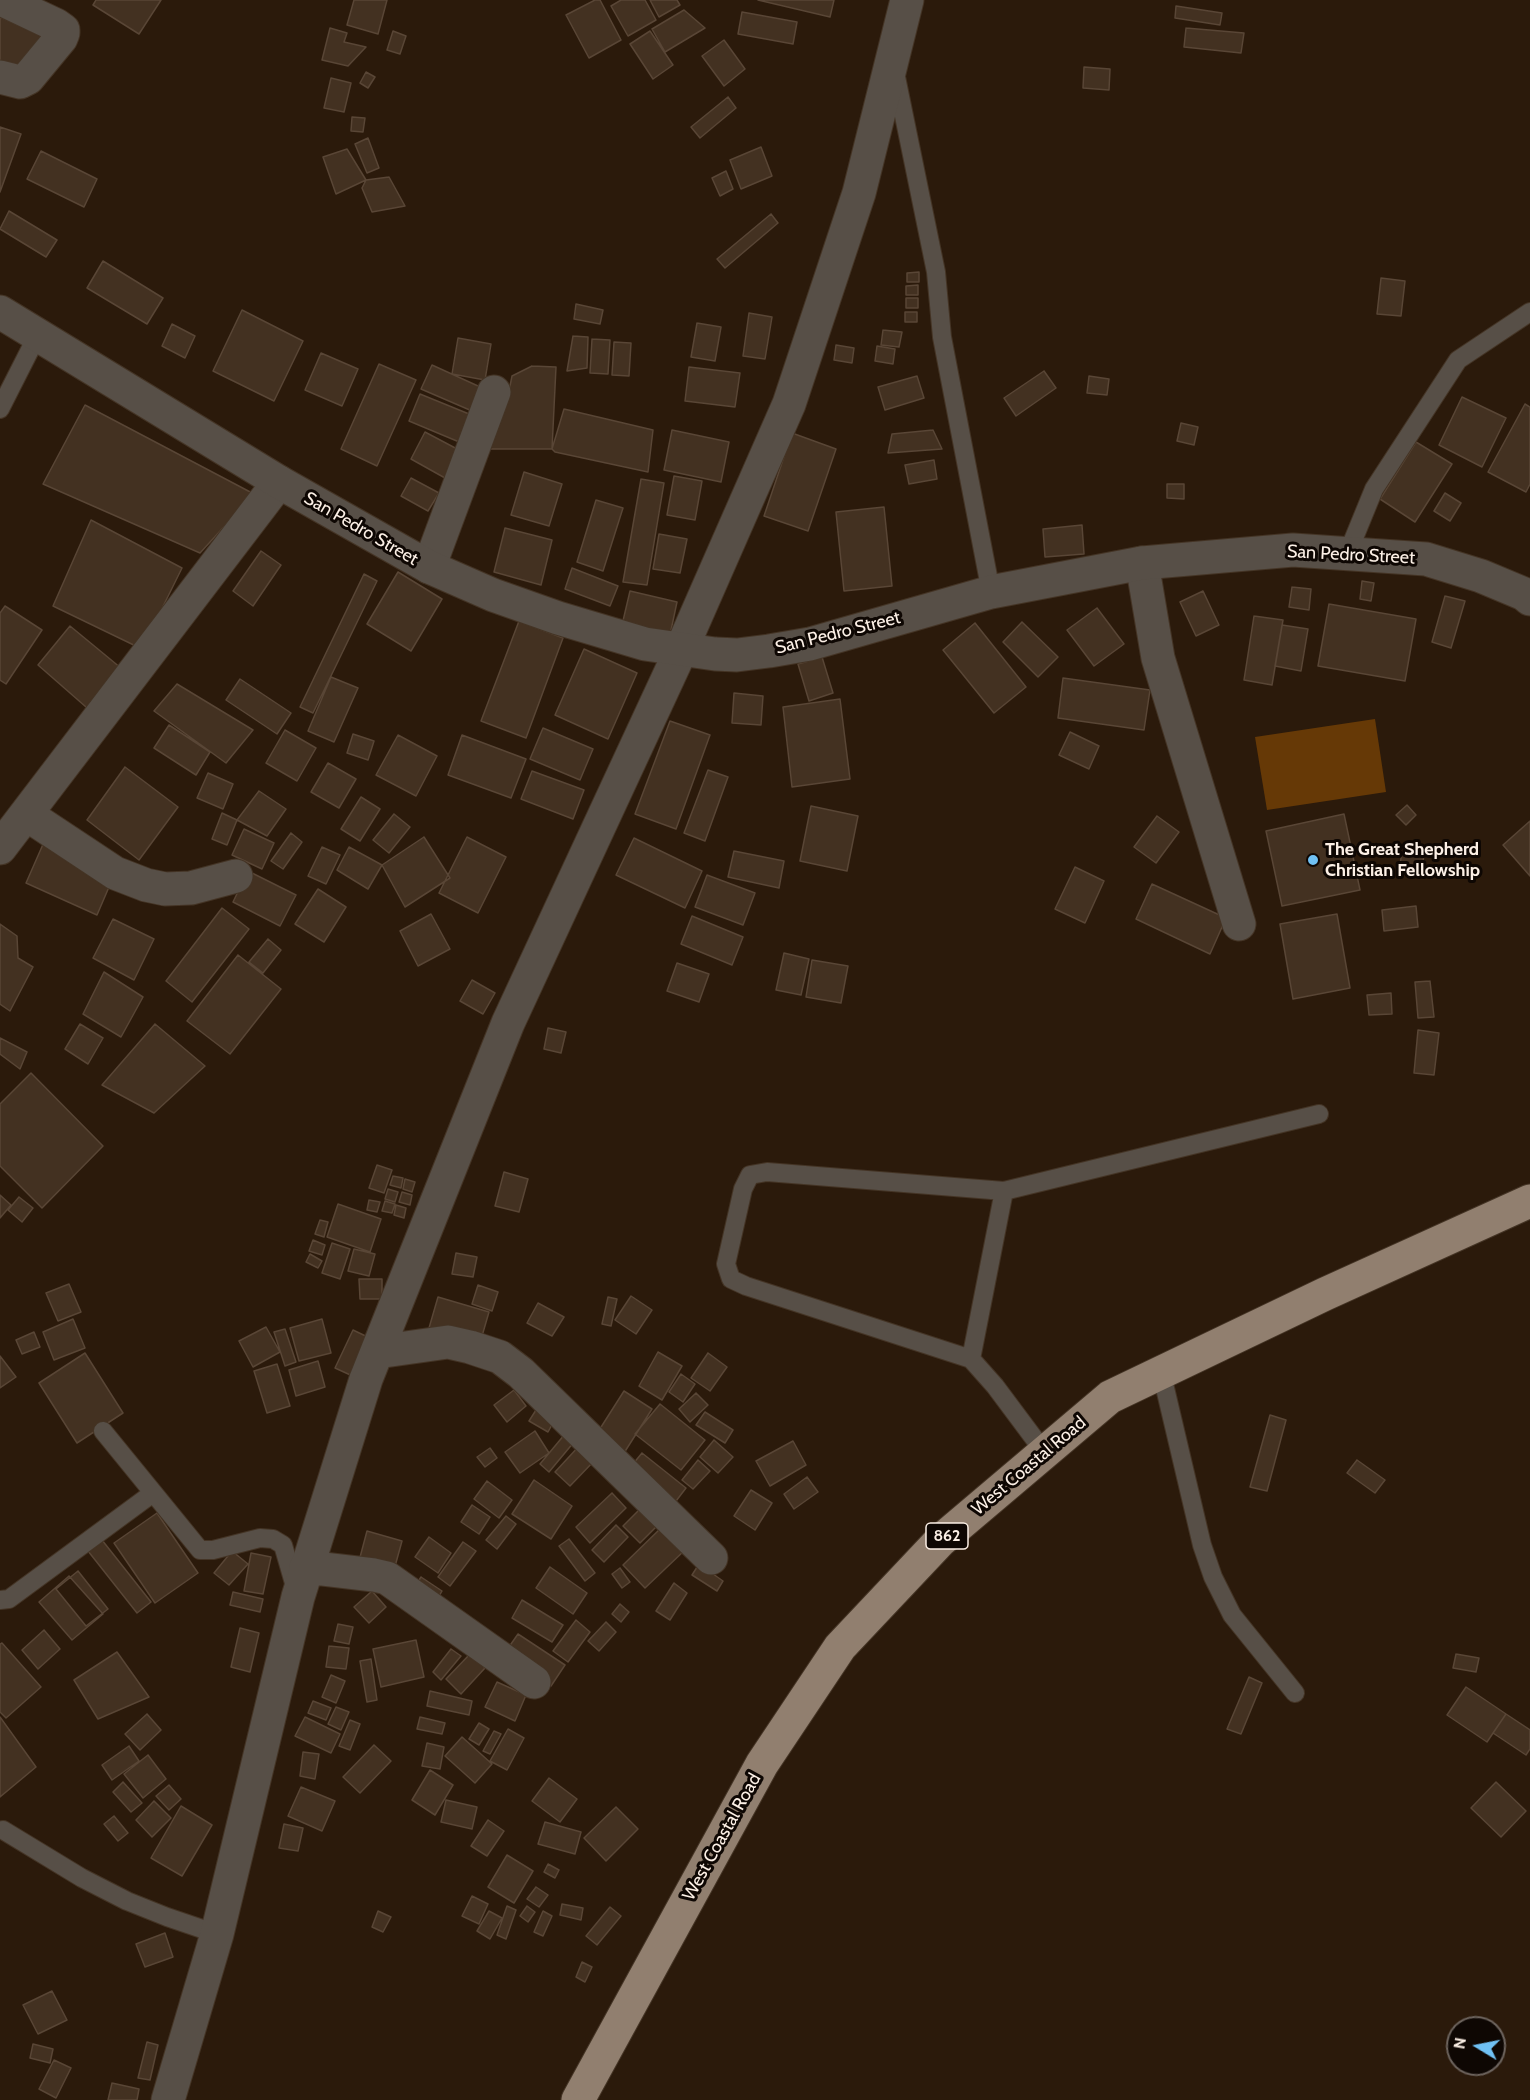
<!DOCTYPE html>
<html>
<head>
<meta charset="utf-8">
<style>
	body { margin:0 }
	#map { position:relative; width:1530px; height:2100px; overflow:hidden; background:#2b1a0b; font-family:Cabin,sans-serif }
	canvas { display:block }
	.north { position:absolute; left:1446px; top:2016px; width:60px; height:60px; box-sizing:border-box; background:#0e0703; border:2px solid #6d645e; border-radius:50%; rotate:280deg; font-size:16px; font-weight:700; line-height:24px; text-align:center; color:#fcf0e6 }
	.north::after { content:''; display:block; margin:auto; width:21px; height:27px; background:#70c1f4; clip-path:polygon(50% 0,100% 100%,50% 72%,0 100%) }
</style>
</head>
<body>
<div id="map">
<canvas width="1530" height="2100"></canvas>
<div class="north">N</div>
</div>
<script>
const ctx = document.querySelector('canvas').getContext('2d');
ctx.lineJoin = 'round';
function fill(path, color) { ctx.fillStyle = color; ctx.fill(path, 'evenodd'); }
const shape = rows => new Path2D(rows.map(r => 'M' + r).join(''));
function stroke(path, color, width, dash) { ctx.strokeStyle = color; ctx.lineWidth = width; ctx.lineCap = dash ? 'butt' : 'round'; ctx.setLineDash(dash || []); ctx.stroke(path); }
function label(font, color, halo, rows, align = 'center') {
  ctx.font = font + ' Cabin,sans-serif'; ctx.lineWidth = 6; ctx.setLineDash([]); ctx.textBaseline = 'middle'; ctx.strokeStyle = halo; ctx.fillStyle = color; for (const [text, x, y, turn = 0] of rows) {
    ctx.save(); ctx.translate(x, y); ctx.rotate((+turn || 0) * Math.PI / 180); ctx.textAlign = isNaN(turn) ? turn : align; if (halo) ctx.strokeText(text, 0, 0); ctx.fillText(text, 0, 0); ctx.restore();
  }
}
const green = shape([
	[1375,719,1386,792,1267,810,1255,737]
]);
const building = shape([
	[96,0,161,0,139,34,93,5,96,0],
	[354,0,387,0,378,34,347,25,354,0],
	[595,0,600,0,621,40,589,58,566,15,595,0],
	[621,0,645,0,656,20,628,36,611,6,621,0],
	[650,0,677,0,680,5,659,17,650,0],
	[758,0,834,0,830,17,758,0],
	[1176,6,1222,13,1220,25,1175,18,1176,6],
	[684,10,705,28,665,52,652,29,684,10],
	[742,12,797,22,793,44,738,34,742,12],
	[0,17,45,37,27,78,0,67,0,17],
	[330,28,347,33,344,42,366,47,348,66,322,60,330,28],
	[1186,28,1244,33,1241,53,1184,47,1186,28],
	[393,31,406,36,400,54,387,50,393,31],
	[650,31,673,65,653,79,630,44,650,31],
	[724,40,745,69,724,86,702,56,724,40],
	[1084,67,1110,69,1109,90,1083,88,1084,67],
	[366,72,375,77,368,88,360,83,366,72],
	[331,78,351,83,344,112,324,108,331,78],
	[728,97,736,108,700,138,691,127,728,97],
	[352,117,365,118,363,132,351,131,352,117],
	[0,127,21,134,0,192,0,127],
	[368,138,379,168,367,173,355,144,368,138],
	[761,147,772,176,741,189,730,160,761,147],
	[347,149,366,180,336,194,323,157,347,149],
	[41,151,97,179,84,207,27,179,41,151],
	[726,171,733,189,720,196,712,178,726,171],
	[389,177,405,206,372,212,362,188,366,180,389,177],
	[9,211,57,240,46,257,0,229,9,211],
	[771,214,778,223,725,268,717,259,771,214],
	[103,261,163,298,147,324,87,288,103,261],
	[919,272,919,282,907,282,907,273,919,272],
	[1381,278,1405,281,1401,316,1377,314,1381,278],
	[918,285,918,295,906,295,906,286,918,285],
	[906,298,918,298,918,308,906,308,906,298],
	[576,304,603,310,600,324,574,319,576,304],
	[242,310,303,341,274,401,213,371,242,310],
	[905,312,917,312,917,322,905,322,905,312],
	[749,313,772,317,765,359,743,356,749,313],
	[697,323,721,327,715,361,691,357,697,323],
	[172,324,195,336,185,358,162,346,172,324],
	[883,330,902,332,899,347,881,345,883,330],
	[573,336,588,337,587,368,567,371,573,336],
	[458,338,491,344,485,380,452,374,458,338],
	[592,339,610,340,608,374,590,373,592,339],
	[614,342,631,343,629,376,612,375,614,342],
	[836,345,854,348,852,363,834,360,836,345],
	[877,346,895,349,893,364,875,361,877,346],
	[321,353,358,369,342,406,305,390,321,353],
	[379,364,416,380,377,466,341,449,379,364],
	[432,365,489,391,479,414,421,389,432,365],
	[532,366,556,367,552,449,480,449,508,396,512,376,532,366],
	[689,367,740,373,735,407,685,401,689,367],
	[1044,371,1056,388,1016,416,1004,398,1044,371],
	[917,376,924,398,885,410,878,387,917,376],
	[1089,376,1109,379,1107,395,1087,393,1089,376],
	[420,394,474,416,464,444,409,421,420,394],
	[1462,397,1506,418,1482,467,1439,445,1462,397],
	[1525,404,1530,407,1530,484,1526,492,1488,472,1525,404],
	[85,405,254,494,200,553,43,484,85,405],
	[564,409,653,430,648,472,555,452,552,449,564,409],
	[1181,423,1198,427,1194,445,1177,441,1181,423],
	[672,430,729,442,721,482,664,470,672,430],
	[933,430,942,449,888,453,892,434,933,430],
	[425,432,459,450,445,478,411,459,425,432],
	[792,433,836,449,808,531,764,516,792,433],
	[1416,442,1452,464,1415,522,1380,499,1416,442],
	[934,460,937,479,909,484,905,465,934,460],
	[524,472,562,484,549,526,511,515,524,472],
	[674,476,702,481,695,520,667,515,674,476],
	[411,478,439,493,428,511,401,496,411,478],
	[641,479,664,483,647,585,623,582,641,479],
	[1167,484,1184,484,1184,499,1167,498,1167,484],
	[1445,493,1461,503,1450,521,1434,511,1445,493],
	[596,500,623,508,603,571,577,562,596,500],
	[884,507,892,586,844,591,836,512,884,507],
	[91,520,182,568,142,649,53,606,91,520],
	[1082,525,1084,554,1045,557,1043,529,1082,525],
	[505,528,552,540,541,585,494,572,505,528],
	[659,534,687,539,680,573,653,569,659,534],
	[261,551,281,565,253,606,233,591,261,551],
	[572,568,618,586,610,606,565,589,572,568],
	[398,572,442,599,411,651,367,624,398,572],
	[364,574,377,581,313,713,300,707,364,574],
	[1362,581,1374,583,1371,601,1360,599,1362,581],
	[1292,587,1311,589,1309,610,1289,607,1292,587],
	[630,591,677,602,670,635,622,625,630,591],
	[1203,591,1219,625,1196,636,1180,602,1203,591],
	[1445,596,1465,601,1451,648,1432,642,1445,596],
	[1329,604,1416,619,1405,681,1318,666,1329,604],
	[5,606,42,630,6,684,0,680,0,613,5,606],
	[1097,608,1124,644,1094,666,1067,630,1097,608],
	[1254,616,1283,620,1272,685,1244,680,1254,616],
	[519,621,563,638,526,738,481,721,519,621],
	[1022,622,1058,657,1038,677,1003,642,1022,622],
	[975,623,1026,687,994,713,943,650,975,623],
	[1282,625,1308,629,1301,671,1275,666,1282,625],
	[70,626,127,673,94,714,38,665,70,626],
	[584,649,637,673,608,739,555,715,584,649],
	[822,657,833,693,809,701,798,664,822,657],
	[331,677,358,688,334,742,308,731,331,677],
	[1063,678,1150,690,1144,730,1058,718,1063,678],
	[240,679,291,713,277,734,226,700,240,679],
	[177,684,253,730,226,763,154,711,177,684],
	[734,693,763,696,761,725,732,723,734,693],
	[840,699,850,779,792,787,783,707,840,699],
	[670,721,710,735,676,829,635,814,670,721],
	[169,725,210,752,196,775,154,748,169,725],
	[543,728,593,749,580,780,530,759,543,728],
	[285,730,316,748,297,781,266,763,285,730],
	[1070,732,1099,746,1089,769,1059,755,1070,732],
	[353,734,374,741,368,760,347,753,353,734],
	[398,735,437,756,416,796,376,775,398,735],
	[462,735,526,759,511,798,448,775,462,735],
	[328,763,356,779,339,808,311,792,328,763],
	[125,767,178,807,139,860,87,820,125,767],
	[708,770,728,777,705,841,684,833,708,770],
	[532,771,584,790,573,819,521,799,532,771],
	[208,773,233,784,223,809,197,798,208,773],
	[259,791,286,809,267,836,237,820,259,791],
	[361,797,380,809,360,841,341,829,361,797],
	[1407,805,1416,815,1406,825,1396,815,1407,805],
	[811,806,858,816,847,871,800,861,811,806],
	[222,813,237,820,227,845,212,839,222,813],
	[394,814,410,827,389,853,373,840,394,814],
	[1344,814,1360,890,1282,906,1266,831,1344,814],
	[1157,816,1179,832,1156,863,1134,847,1157,816],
	[1530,821,1530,876,1503,845,1530,821],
	[244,829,274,843,262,869,232,855,244,829],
	[291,833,302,842,283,869,271,861,291,833],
	[424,837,450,878,405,907,382,865,424,837],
	[467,837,506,857,478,913,439,893,467,837],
	[634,838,702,871,685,908,616,875,634,838],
	[44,842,115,873,97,915,26,883,44,842],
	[322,847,340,855,326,884,308,876,322,847],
	[349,847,382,865,368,889,337,870,349,847],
	[734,851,784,861,779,888,728,877,734,851],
	[1402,852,1424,855,1421,874,1399,871,1402,852],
	[1075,867,1104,881,1085,923,1055,909,1075,867],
	[248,871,296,895,280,926,233,902,248,871],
	[707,875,755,893,743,925,695,907,707,875],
	[1152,884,1226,918,1210,954,1136,919,1152,884],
	[318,889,346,907,324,942,295,924,318,889],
	[1416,906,1418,927,1384,931,1382,910,1416,906],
	[222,908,249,929,192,1002,166,981,222,908],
	[431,914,450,949,418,966,400,931,431,914],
	[1337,914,1350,988,1293,999,1280,924,1337,914],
	[692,916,743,937,732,965,681,944,692,916],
	[113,919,154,939,134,980,93,958,113,919],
	[0,924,17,936,18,958,33,967,10,1011,0,1004,0,924],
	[268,939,281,950,263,973,249,962,268,939],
	[784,953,809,959,801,995,776,990,784,953],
	[238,955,281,989,230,1054,187,1021,238,955],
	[812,960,848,966,841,1003,806,997,812,960],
	[677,963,709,974,699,1002,667,991,677,963],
	[104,972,143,997,121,1037,83,1014,104,972],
	[472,980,495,993,483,1014,460,1001,472,980],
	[1430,981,1434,1017,1418,1018,1415,982,1430,981],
	[1391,993,1392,1014,1369,1015,1367,995,1391,993],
	[80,1024,103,1038,88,1064,65,1049,80,1024],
	[155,1024,205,1066,154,1113,102,1085,155,1024],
	[548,1028,566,1032,561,1053,544,1049,548,1028],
	[1418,1030,1439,1033,1434,1075,1414,1073,1418,1030],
	[0,1038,27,1052,20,1069,0,1054,0,1038],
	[31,1073,103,1146,42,1208,0,1166,0,1104,31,1073],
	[377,1165,392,1170,384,1193,369,1188,377,1165],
	[504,1172,528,1179,519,1212,495,1206,504,1172],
	[393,1176,403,1178,401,1188,390,1185,393,1176],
	[405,1179,415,1182,412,1192,403,1189,405,1179],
	[388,1189,398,1192,395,1202,385,1199,388,1189],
	[402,1192,412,1195,410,1205,399,1202,402,1192],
	[0,1195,11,1205,0,1218,0,1195],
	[19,1197,33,1208,22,1222,8,1210,19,1197],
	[369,1200,380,1202,377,1212,367,1210,369,1200],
	[385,1201,395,1204,392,1213,382,1211,385,1201],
	[338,1204,381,1219,370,1252,327,1237,338,1204],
	[396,1205,406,1208,404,1218,394,1215,396,1205],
	[320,1220,328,1222,324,1237,315,1234,320,1220],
	[313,1240,325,1245,322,1255,309,1251,313,1240],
	[332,1243,350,1249,340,1279,322,1273,332,1243],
	[354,1249,375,1254,369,1276,348,1271,354,1249],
	[456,1253,477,1257,473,1277,452,1274,456,1253],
	[310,1254,322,1261,318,1268,306,1262,310,1254],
	[359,1279,382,1279,382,1299,360,1299,359,1279],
	[69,1284,81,1312,58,1321,46,1293,69,1284],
	[478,1285,498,1292,492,1311,472,1304,478,1285],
	[631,1296,652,1310,636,1334,615,1320,631,1296],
	[438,1297,489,1312,480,1343,429,1328,438,1297],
	[608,1297,617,1299,611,1326,602,1324,608,1297],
	[538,1303,564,1317,552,1336,527,1323,538,1303],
	[73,1319,85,1348,54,1360,43,1332,73,1319],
	[322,1319,331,1353,299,1361,290,1328,322,1319],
	[266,1327,280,1352,253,1367,239,1341,266,1327],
	[285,1329,296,1362,285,1366,274,1332,285,1329],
	[353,1330,374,1340,357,1378,335,1368,353,1330],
	[34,1332,40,1347,22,1354,16,1340,34,1332],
	[658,1352,682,1366,662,1400,639,1386,658,1352],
	[85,1353,123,1413,77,1443,39,1383,85,1353],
	[708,1353,727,1367,710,1391,691,1378,708,1353],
	[0,1356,16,1377,0,1388,0,1356],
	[318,1361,325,1387,296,1396,289,1370,318,1361],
	[277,1364,290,1406,267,1413,254,1371,277,1364],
	[681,1374,695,1384,683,1402,669,1392,681,1374],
	[514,1390,526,1406,507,1422,494,1405,514,1390],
	[624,1391,652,1409,624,1453,596,1435,624,1391],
	[696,1393,708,1405,690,1422,679,1409,696,1393],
	[660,1404,705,1440,681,1470,635,1434,660,1404],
	[536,1410,554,1421,548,1432,529,1421,536,1410],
	[705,1412,733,1430,725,1443,696,1425,705,1412],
	[1270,1415,1286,1420,1267,1491,1250,1487,1270,1415],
	[535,1431,549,1453,520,1473,505,1452,535,1431],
	[565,1434,574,1442,549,1472,540,1464,565,1434],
	[714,1440,733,1457,718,1473,700,1457,714,1440],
	[793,1441,806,1465,770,1486,756,1461,793,1441],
	[580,1445,595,1460,570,1486,555,1472,580,1445],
	[490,1448,497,1458,485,1467,477,1457,490,1448],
	[642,1453,686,1488,673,1505,628,1470,642,1453],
	[698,1460,710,1471,693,1489,682,1480,698,1460],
	[1357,1460,1385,1480,1375,1493,1347,1473,1357,1460],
	[807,1477,818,1492,794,1509,784,1494,807,1477],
	[534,1480,572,1506,551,1539,512,1514,534,1480],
	[487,1481,512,1500,499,1518,474,1499,487,1481],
	[751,1490,772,1503,755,1530,734,1516,751,1490],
	[612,1493,626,1508,590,1543,576,1527,612,1493],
	[472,1505,490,1517,479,1534,461,1522,472,1505],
	[644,1505,661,1522,640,1543,623,1526,644,1505],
	[157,1513,198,1573,155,1603,114,1543,157,1513],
	[506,1516,516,1524,497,1549,486,1540,506,1516],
	[616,1525,628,1537,604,1562,592,1550,616,1525],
	[662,1527,685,1550,645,1588,623,1565,662,1527],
	[367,1531,402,1541,394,1570,359,1561,367,1531],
	[429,1537,451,1553,438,1573,415,1557,429,1537],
	[569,1539,595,1573,585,1581,559,1546,569,1539],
	[102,1540,151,1602,137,1613,88,1551,102,1540],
	[463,1542,476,1551,450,1586,438,1577,463,1542],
	[232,1551,248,1564,229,1585,214,1573,232,1551],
	[251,1553,271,1557,263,1594,244,1591,251,1553],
	[699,1564,723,1581,717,1591,692,1575,699,1564],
	[550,1567,587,1593,573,1614,536,1588,550,1567],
	[620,1568,630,1582,622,1588,612,1574,620,1568],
	[78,1571,108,1609,86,1626,56,1589,78,1571],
	[69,1576,103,1614,72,1640,39,1602,69,1576],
	[421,1577,442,1591,434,1605,412,1591,421,1577],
	[674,1583,687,1593,670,1620,656,1611,674,1583],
	[372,1591,386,1607,369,1623,354,1607,372,1591],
	[233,1592,263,1599,260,1612,230,1605,233,1592],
	[522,1600,563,1625,552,1642,512,1618,522,1600],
	[620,1604,629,1612,621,1622,612,1614,620,1604],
	[576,1620,590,1632,568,1662,553,1651,576,1620],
	[606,1622,616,1632,599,1651,588,1641,606,1622],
	[338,1624,353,1627,349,1644,334,1641,338,1624],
	[240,1628,259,1633,250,1672,231,1667,240,1628],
	[44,1630,60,1649,38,1669,22,1650,44,1630],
	[518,1634,565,1665,551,1686,504,1654,518,1634],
	[416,1640,424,1677,381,1687,373,1649,416,1640],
	[2,1643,41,1687,6,1718,0,1712,0,1644,2,1643],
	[329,1646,349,1648,346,1669,326,1667,329,1646],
	[451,1649,461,1656,441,1680,433,1672,451,1649],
	[117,1652,149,1697,98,1719,74,1680,117,1652],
	[470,1654,485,1668,461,1694,446,1679,470,1654],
	[1456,1654,1479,1658,1476,1672,1453,1668,1456,1654],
	[371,1659,377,1700,367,1702,360,1661,371,1659],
	[331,1675,345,1681,336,1703,322,1697,331,1675],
	[1249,1677,1262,1683,1241,1734,1227,1729,1249,1677],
	[497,1682,526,1695,515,1721,485,1707,497,1682],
	[1466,1687,1506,1714,1487,1742,1447,1715,1466,1687],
	[430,1691,472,1701,469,1715,427,1706,430,1691],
	[313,1701,331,1708,326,1720,308,1713,313,1701],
	[336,1707,349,1712,341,1730,328,1724,336,1707],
	[147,1714,161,1730,140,1750,125,1734,147,1714],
	[1506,1714,1530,1730,1530,1749,1526,1755,1493,1733,1506,1714],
	[0,1717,36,1767,0,1797,0,1717],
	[305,1717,340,1734,331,1753,295,1736,305,1717],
	[420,1717,445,1723,442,1734,417,1729,420,1717],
	[350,1720,360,1724,350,1750,339,1746,350,1720],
	[479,1723,489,1729,479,1745,469,1739,479,1723],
	[508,1729,524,1738,507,1770,490,1761,508,1729],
	[494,1731,501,1734,490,1754,483,1751,494,1731],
	[462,1737,492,1764,475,1783,445,1756,462,1737],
	[427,1743,444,1747,440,1769,422,1766,427,1743],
	[374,1745,391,1761,360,1793,343,1777,374,1745],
	[129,1746,139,1761,112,1780,102,1765,129,1746],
	[303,1752,319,1754,315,1779,300,1776,303,1752],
	[148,1755,166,1779,143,1798,124,1774,148,1755],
	[430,1770,453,1785,435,1815,412,1800,430,1770],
	[549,1778,577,1799,560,1822,532,1801,549,1778],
	[123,1782,142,1803,131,1812,113,1792,123,1782],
	[1496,1782,1526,1811,1501,1837,1471,1808,1496,1782],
	[169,1785,181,1799,169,1810,156,1796,169,1785],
	[301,1787,335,1801,322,1831,288,1816,301,1787],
	[446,1800,477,1807,472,1829,441,1822,446,1800],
	[154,1801,171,1818,152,1837,136,1820,154,1801],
	[181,1806,212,1825,182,1876,151,1858,181,1806],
	[616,1807,638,1829,606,1861,584,1838,616,1807],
	[114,1816,128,1833,118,1841,104,1824,114,1816],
	[488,1820,504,1831,487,1856,471,1846,488,1820],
	[545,1822,581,1832,575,1854,538,1844,545,1822],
	[284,1824,303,1828,298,1851,279,1848,284,1824],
	[507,1855,533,1871,514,1903,488,1887,507,1855],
	[548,1864,559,1870,555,1878,544,1872,548,1864],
	[536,1887,548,1895,539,1907,527,1899,536,1887],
	[472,1896,488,1904,479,1924,462,1916,472,1896],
	[562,1904,583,1908,581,1920,560,1915,562,1904],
	[507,1906,516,1910,506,1939,497,1935,507,1906],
	[527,1906,535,1912,528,1922,520,1916,527,1906],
	[610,1907,621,1916,597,1945,586,1936,610,1907],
	[378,1911,391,1917,383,1932,372,1927,378,1911],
	[489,1911,502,1918,490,1939,477,1931,489,1911],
	[543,1911,552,1916,543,1936,534,1932,543,1911],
	[165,1933,173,1957,145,1967,136,1944,165,1933],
	[582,1962,592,1967,585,1982,576,1977,582,1962],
	[52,1991,67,2020,38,2034,23,2005,52,1991],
	[147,2042,158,2045,150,2080,138,2078,147,2042],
	[33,2044,53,2049,50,2063,30,2058,33,2044],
	[54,2060,71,2068,56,2098,39,2089,54,2060],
	[112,2083,139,2089,137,2100,108,2100,112,2083]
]);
const service = shape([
	[895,72,936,272,942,337,991,592],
	[0,409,38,334],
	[1347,555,1374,489,1458,360,1530,312],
	[971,1359,1004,1191],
	[1161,1371,1202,1545,1213,1577,1232,1615,1295,1693],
	[103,1431,200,1550,213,1550,260,1538,273,1539,283,1545,296,1590],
	[1045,1453,995,1386,971,1359,746,1286,731,1279,726,1264,743,1189,750,1175,767,1172,1004,1191,1319,1114],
	[0,1600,9,1599,153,1493],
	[3,1830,82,1878,127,1901,167,1917,217,1934]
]);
const minor = shape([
	[0,77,20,82,28,78,61,38,63,33,63,30,56,25,3,0],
	[1142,563,1158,658,1239,924],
	[429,567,494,392],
	[26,814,115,873,146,885,165,889,191,888,236,876],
	[0,848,279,482],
	[377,1352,448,1342,470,1347,500,1357,521,1373,711,1558],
	[306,1567,374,1575,387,1578,534,1682],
	[168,2100,217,1934,298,1597,366,1379,508,1023,681,650,789,404,859,193,907,0]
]);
const tertiary = shape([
	[0,312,279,482,429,567,493,595,558,618,645,644,715,654,737,655,769,651,810,644,991,592,1142,563,1293,550,1426,559,1481,576,1524,594,1530,599]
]);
const primary = shape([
	[578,2100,762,1764,840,1647,940,1541,1110,1397,1325,1294,1530,1201]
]);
const markers = [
	[1313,860,6,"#70c1f4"]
];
const shields = [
	[947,1536,42]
];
const shieldNames = [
	["862",947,1536]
];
const streetNames = [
	["San Pedro Street",361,529,30],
	["San Pedro Street",1351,555,3],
	["San Pedro Street",838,633,-14],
	["West Coastal Road",1029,1466,-40],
	["West Coastal Road",722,1837,-61]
];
const poiNames = [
	["The Great Shepherd",1325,850],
	["Christian Fellowship",1325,871]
];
fill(green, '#663906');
fill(building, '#433121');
stroke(building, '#594636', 1.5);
stroke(service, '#443425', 20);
stroke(minor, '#443425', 35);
stroke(tertiary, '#443425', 35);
stroke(primary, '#443425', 35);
stroke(service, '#574f47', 18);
stroke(minor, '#574f47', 33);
stroke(tertiary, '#574f47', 33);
stroke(primary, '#917f6f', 33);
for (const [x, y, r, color] of markers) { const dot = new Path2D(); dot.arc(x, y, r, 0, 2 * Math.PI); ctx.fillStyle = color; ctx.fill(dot); stroke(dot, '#0e0703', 2); }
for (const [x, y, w] of shields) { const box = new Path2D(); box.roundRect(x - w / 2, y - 13, w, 26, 4.5); ctx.fillStyle = '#0e0703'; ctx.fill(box); stroke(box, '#fcf0e6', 1.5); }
label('bold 16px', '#fcf0e6', null, shieldNames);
label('18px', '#fcf0e6', '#0e0703', streetNames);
label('bold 18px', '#fcf0e6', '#0e0703', poiNames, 'left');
</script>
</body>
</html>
